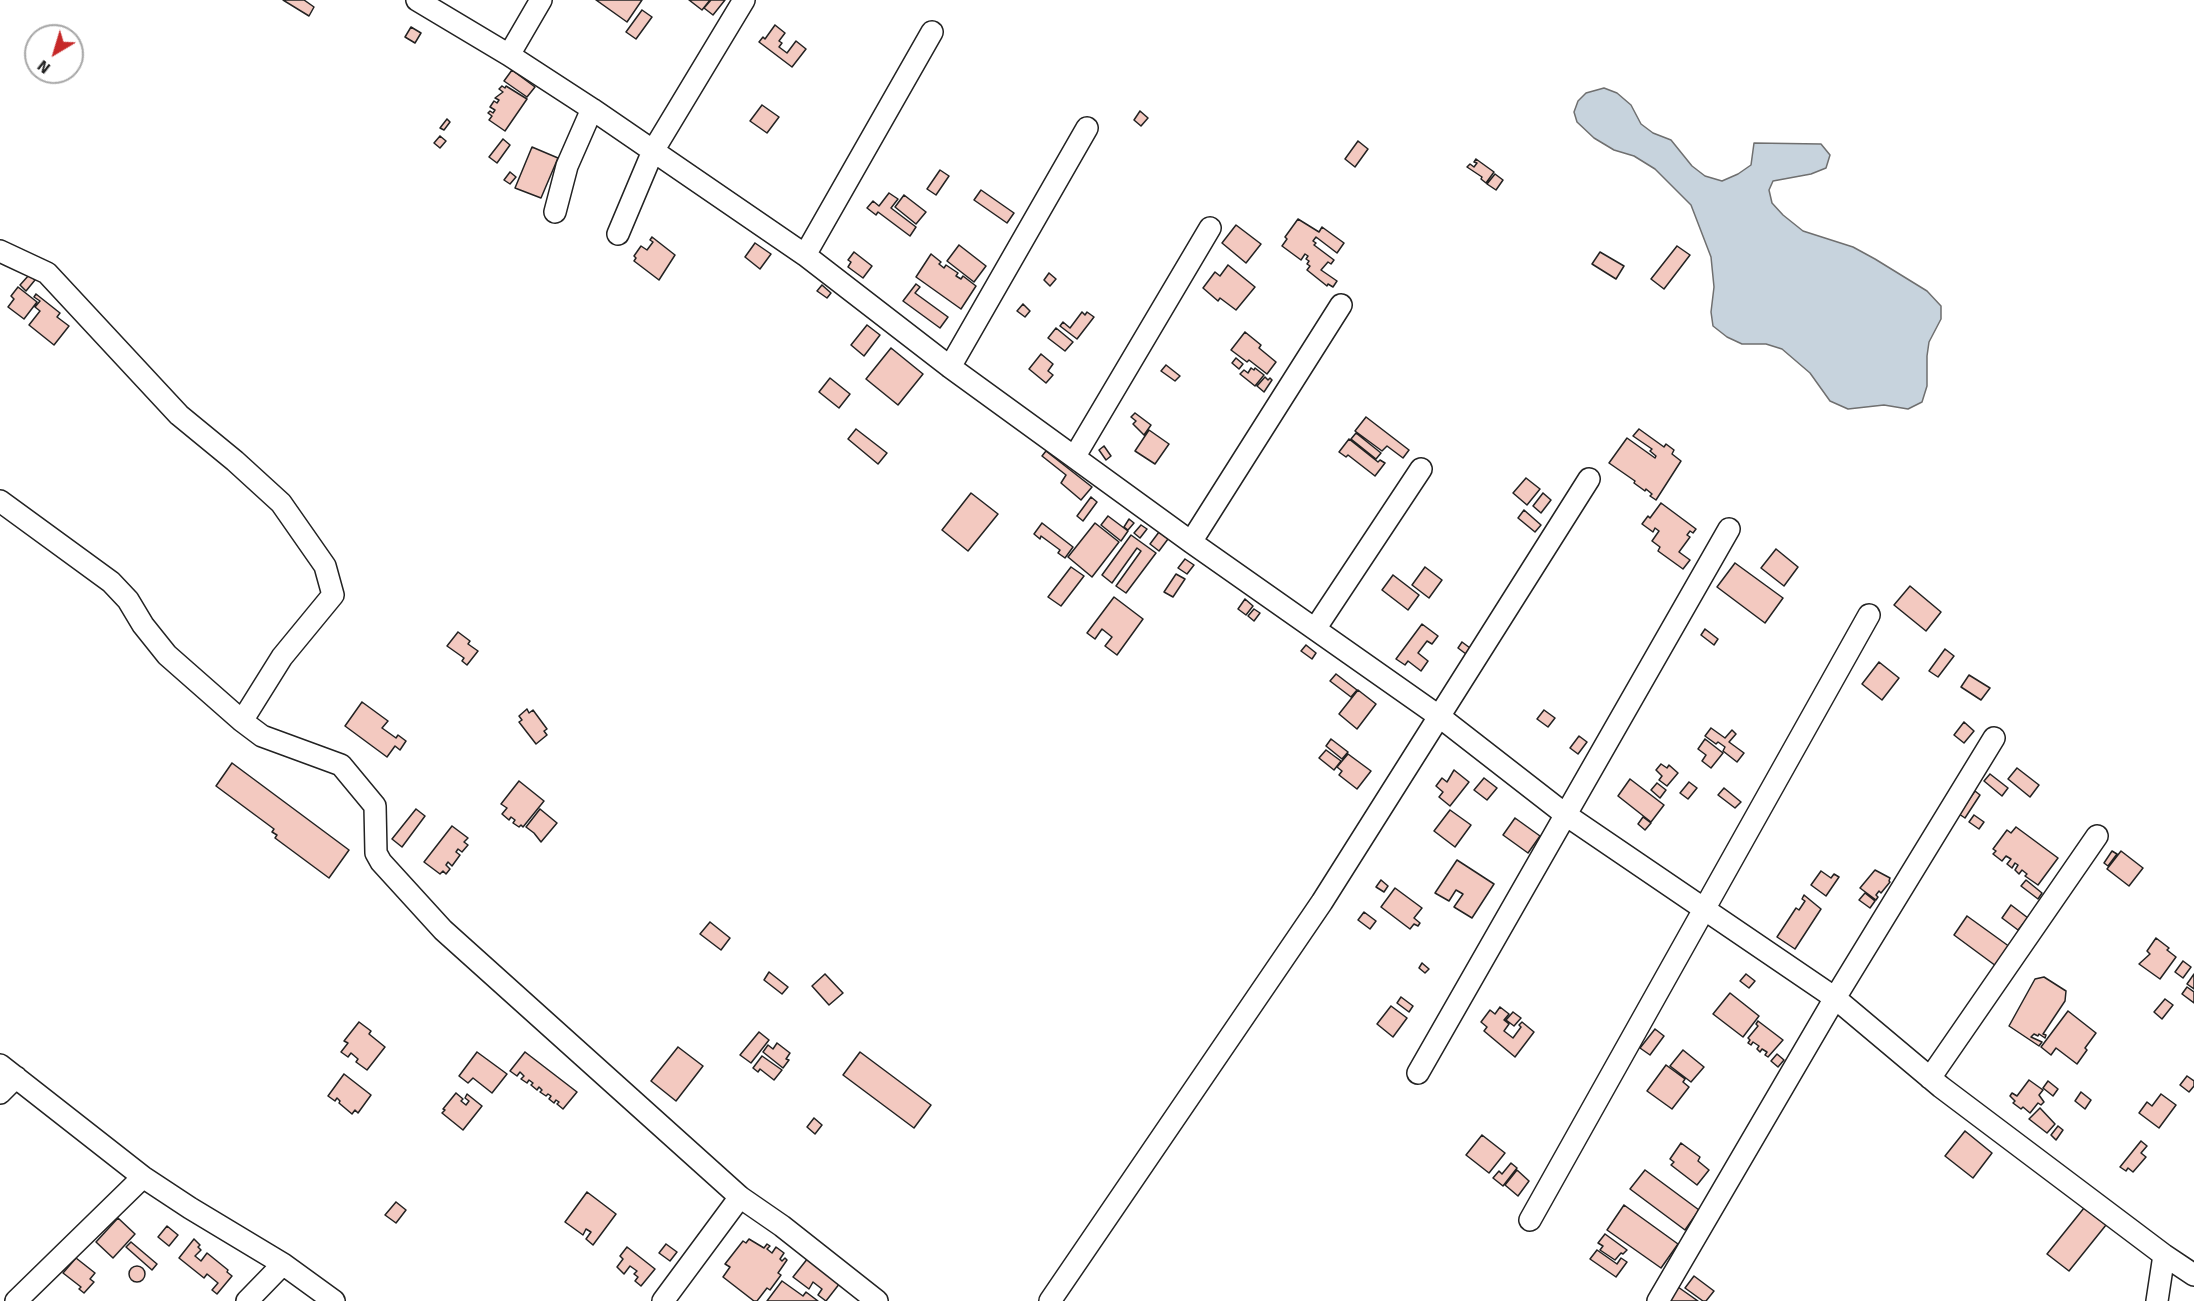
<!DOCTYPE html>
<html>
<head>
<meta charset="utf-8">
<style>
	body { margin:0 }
	#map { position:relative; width:2194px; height:1301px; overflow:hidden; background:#fff; font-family:Signika,sans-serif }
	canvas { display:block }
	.north { position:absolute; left:24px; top:24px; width:60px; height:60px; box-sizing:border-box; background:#fff; border:2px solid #a7a7a7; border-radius:50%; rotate:218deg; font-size:16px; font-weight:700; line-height:24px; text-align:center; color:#222 }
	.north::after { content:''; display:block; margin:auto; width:21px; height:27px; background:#c62828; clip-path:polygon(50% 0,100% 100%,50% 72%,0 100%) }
</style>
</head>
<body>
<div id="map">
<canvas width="2194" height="1301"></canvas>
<div class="north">N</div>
</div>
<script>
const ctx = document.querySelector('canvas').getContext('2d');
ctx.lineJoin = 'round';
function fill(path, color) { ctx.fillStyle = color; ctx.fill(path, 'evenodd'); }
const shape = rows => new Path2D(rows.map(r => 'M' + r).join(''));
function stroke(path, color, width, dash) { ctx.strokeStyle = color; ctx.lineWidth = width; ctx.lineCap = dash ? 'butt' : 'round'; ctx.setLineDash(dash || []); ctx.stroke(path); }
const water = shape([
	[1604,88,1617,93,1631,105,1641,124,1653,133,1671,140,1692,166,1705,176,1722,181,1738,174,1751,165,1754,143,1821,144,1830,155,1826,168,1811,174,1773,181,1769,190,1772,203,1783,215,1803,231,1853,247,1875,259,1927,291,1941,306,1941,319,1929,342,1927,356,1927,386,1922,402,1908,409,1884,405,1848,409,1830,401,1810,373,1782,349,1766,344,1742,344,1727,337,1713,326,1711,312,1714,287,1711,257,1691,205,1655,169,1634,156,1614,150,1594,138,1577,122,1574,112,1578,101,1586,93,1604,88]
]);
const building = shape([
	[283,0,304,0,314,7,309,16,283,0],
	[596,0,642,0,627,22,596,0],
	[689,0,710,0,702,10,689,0],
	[711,0,725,0,713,15,704,8,711,0],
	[642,10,652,17,636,39,626,32,642,10],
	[775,25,785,33,779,41,782,43,779,47,787,53,796,41,806,49,792,67,759,42,763,37,765,39,775,25],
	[411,27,421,33,415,43,405,37,411,27],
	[512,70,535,87,527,97,504,81,512,70],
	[502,86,505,88,506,86,527,99,505,131,489,120,492,116,488,113,490,111,493,113,495,110,490,107,494,101,497,103,499,100,495,98,503,92,499,89,502,86],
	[762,105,779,117,767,133,750,121,762,105],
	[1140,111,1148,118,1141,126,1134,120,1140,111],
	[447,119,450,122,444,130,440,128,447,119],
	[440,136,446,141,440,148,434,143,440,136],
	[503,139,510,145,497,163,489,157,503,139],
	[1358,141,1368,149,1355,167,1345,159,1358,141],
	[532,147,558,158,541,198,515,188,532,147],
	[1476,159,1494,172,1486,183,1481,179,1482,177,1467,167,1470,164,1474,167,1477,163,1474,162,1476,159],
	[940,170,949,176,936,195,927,189,940,170],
	[510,172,516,177,510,184,504,180,510,172],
	[1495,174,1503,180,1496,190,1487,184,1495,174],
	[981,190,1014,213,1007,223,974,200,981,190],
	[889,193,898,199,891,208,916,227,910,236,878,212,876,215,867,208,873,201,879,206,889,193],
	[904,195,926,212,916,224,895,207,904,195],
	[1298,219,1319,232,1322,227,1344,243,1337,253,1316,237,1313,241,1316,243,1314,245,1334,260,1331,264,1328,262,1321,270,1337,281,1333,287,1328,284,1327,286,1307,270,1310,266,1307,264,1309,261,1306,259,1308,256,1305,254,1301,260,1282,246,1287,239,1285,237,1298,219],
	[1236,225,1261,244,1246,263,1222,243,1236,225],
	[652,237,675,255,659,280,634,261,636,258,634,256,641,246,647,250,653,242,650,240,652,237],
	[755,243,771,254,760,269,745,257,755,243],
	[959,245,986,266,974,282,947,261,959,245],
	[1677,246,1690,255,1664,289,1651,279,1677,246],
	[854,252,872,266,863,278,848,267,851,262,848,260,854,252],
	[1600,252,1624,266,1616,279,1592,264,1600,252],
	[931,254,941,262,939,264,944,268,946,265,958,273,956,276,961,279,963,276,976,286,961,309,916,277,931,254],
	[1228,265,1255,287,1236,310,1220,298,1218,301,1203,288,1215,272,1220,276,1228,265],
	[1049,273,1056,279,1050,286,1044,280,1049,273],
	[29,275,35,280,26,291,20,285,29,275],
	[916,284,920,287,915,293,948,317,940,328,903,301,916,284],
	[822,285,831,293,827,298,817,291,822,285],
	[18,287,37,302,24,319,8,307,14,299,11,296,18,287],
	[36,294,60,313,57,317,69,326,54,345,29,325,40,311,35,307,40,301,34,297,36,294],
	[1023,304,1030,311,1025,317,1017,311,1023,304],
	[1082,312,1085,315,1087,312,1094,317,1077,339,1060,326,1063,322,1070,328,1082,312],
	[867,325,880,335,864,356,851,345,867,325],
	[1056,328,1073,342,1065,351,1048,338,1056,328],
	[1245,332,1261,345,1259,348,1276,362,1267,374,1249,360,1247,362,1231,350,1245,332],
	[891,348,923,374,898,405,866,379,891,348],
	[1041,354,1053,364,1048,371,1053,375,1046,383,1029,369,1041,354],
	[1236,358,1243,364,1239,369,1232,363,1236,358],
	[1166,365,1180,376,1175,381,1161,371,1166,365],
	[1251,368,1254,370,1255,368,1264,375,1255,386,1240,374,1244,370,1248,373,1251,368],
	[1265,377,1268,380,1270,378,1272,380,1264,392,1257,386,1265,377],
	[830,378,850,394,839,408,819,392,830,378],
	[1135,413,1151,425,1144,435,1133,424,1136,421,1131,417,1135,413],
	[1366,417,1409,450,1403,458,1387,446,1382,451,1355,431,1366,417],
	[856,429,887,453,878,464,848,439,856,429],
	[1639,429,1664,447,1666,444,1674,450,1672,454,1681,461,1656,500,1650,496,1652,494,1646,489,1645,491,1634,483,1635,481,1609,463,1627,438,1655,458,1656,456,1650,451,1652,449,1633,436,1639,429],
	[1149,430,1169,444,1155,464,1135,451,1149,430],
	[1356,433,1381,453,1376,459,1351,439,1356,433],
	[1349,439,1378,462,1380,460,1385,463,1375,476,1348,455,1346,457,1339,452,1349,439],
	[1104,446,1111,456,1106,460,1099,450,1104,446],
	[1046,451,1092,487,1081,500,1061,483,1066,475,1042,456,1046,451],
	[1526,478,1540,489,1527,505,1513,493,1526,478],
	[971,493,998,514,968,551,942,530,971,493],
	[1543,493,1551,500,1541,513,1533,506,1543,493],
	[1091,497,1097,502,1083,521,1077,516,1091,497],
	[1661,503,1696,529,1693,533,1690,531,1687,535,1690,537,1679,552,1690,560,1683,569,1658,551,1660,547,1652,541,1659,531,1655,528,1653,532,1642,524,1648,516,1650,518,1661,503],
	[1524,510,1541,525,1535,532,1518,518,1524,510],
	[1108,516,1128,531,1121,541,1101,525,1108,516],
	[1129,519,1134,523,1128,530,1124,527,1129,519],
	[1042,523,1073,547,1065,558,1058,553,1060,550,1041,536,1040,539,1034,534,1042,523],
	[1095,523,1119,542,1092,577,1068,557,1095,523],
	[1141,525,1147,529,1140,538,1134,533,1141,525],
	[1159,532,1168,539,1159,551,1150,544,1159,532],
	[1131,535,1156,553,1126,593,1116,586,1141,551,1137,548,1112,583,1102,575,1131,535],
	[1776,549,1798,567,1784,586,1761,568,1776,549],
	[1185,559,1194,565,1187,574,1178,568,1185,559],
	[1735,563,1783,598,1765,623,1717,587,1735,563],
	[1071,567,1084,576,1061,606,1048,597,1071,567],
	[1425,567,1442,580,1429,598,1412,585,1425,567],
	[1176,574,1185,579,1173,597,1164,592,1176,574],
	[1393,575,1419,595,1408,610,1382,590,1393,575],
	[1910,586,1941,612,1926,631,1894,605,1910,586],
	[1114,597,1143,619,1117,655,1105,646,1112,637,1102,629,1095,639,1087,633,1114,597],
	[1245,599,1253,606,1246,615,1238,609,1245,599],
	[1254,609,1260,613,1254,621,1248,616,1254,609],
	[1422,624,1438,636,1432,644,1427,641,1418,653,1428,661,1421,671,1408,661,1405,665,1396,659,1422,624],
	[1705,629,1718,639,1714,645,1701,635,1705,629],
	[458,632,470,641,468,644,478,651,467,665,462,661,464,658,447,646,458,632],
	[1462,642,1470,648,1466,654,1458,648,1462,642],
	[1306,645,1316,653,1312,659,1301,651,1306,645],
	[1945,649,1954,656,1938,677,1929,671,1945,649],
	[1879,662,1899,678,1882,700,1862,684,1879,662],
	[1336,674,1357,690,1351,697,1330,681,1336,674],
	[1969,675,1990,688,1981,700,1961,687,1969,675],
	[1358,690,1376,704,1357,729,1339,714,1358,690],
	[362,702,388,721,382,728,396,738,398,735,406,741,400,750,395,746,387,757,345,726,362,702],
	[527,709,529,713,533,710,547,729,544,731,547,735,536,744,519,722,522,720,519,716,527,709],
	[1544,710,1555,718,1548,727,1537,719,1544,710],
	[1964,722,1974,731,1964,743,1954,735,1964,722],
	[1711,728,1725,738,1732,730,1736,734,1729,742,1744,753,1737,762,1723,751,1725,747,1718,742,1716,744,1705,736,1711,728],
	[1579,736,1587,742,1578,754,1570,748,1579,736],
	[1331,739,1348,752,1342,759,1326,746,1331,739],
	[1705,739,1723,753,1711,768,1702,761,1706,755,1698,749,1705,739],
	[1326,750,1341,761,1334,770,1319,758,1326,750],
	[1348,754,1371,771,1357,789,1339,775,1342,771,1337,767,1348,754],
	[232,763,349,850,329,878,275,838,277,835,272,832,274,829,216,786,232,763],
	[1661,764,1667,768,1669,765,1678,773,1667,786,1659,780,1662,776,1656,770,1661,764],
	[2017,768,2039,785,2030,797,2008,779,2017,768],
	[1454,770,1469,782,1450,806,1439,797,1443,792,1436,786,1442,778,1447,782,1454,770],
	[1990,774,2008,788,2002,796,1984,781,1990,774],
	[1484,778,1497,788,1487,800,1474,790,1484,778],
	[1630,779,1664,805,1651,822,1618,796,1630,779],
	[519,781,544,801,523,827,521,825,519,827,513,823,515,820,511,817,509,820,502,814,507,808,501,804,519,781],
	[1689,782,1697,788,1688,799,1680,793,1689,782],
	[1657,783,1666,790,1660,798,1651,790,1657,783],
	[1724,788,1741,802,1735,808,1718,795,1724,788],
	[1975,791,1980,795,1965,818,1959,814,1975,791],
	[416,809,425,816,402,847,392,839,416,809],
	[540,809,557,823,541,842,534,833,526,827,540,809],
	[1450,810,1471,825,1455,847,1434,831,1450,810],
	[1974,815,1984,822,1979,829,1969,822,1974,815],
	[1643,817,1651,823,1645,830,1638,824,1643,817],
	[1515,818,1540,836,1528,853,1503,835,1515,818],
	[452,826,468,838,464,842,468,845,462,852,458,849,456,852,460,855,452,866,448,862,446,865,450,869,446,874,443,871,440,874,424,862,452,826],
	[2016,827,2058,858,2038,885,2025,876,2027,874,2022,870,2019,874,2015,870,2018,865,2015,863,2012,868,2007,864,2011,859,2006,856,2002,861,1993,854,1996,851,1993,849,2007,830,2011,833,2016,827],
	[2112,851,2117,854,2108,866,2104,863,2112,851],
	[2121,851,2143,868,2129,886,2107,869,2121,851],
	[1457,860,1494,884,1472,918,1454,907,1463,894,1456,890,1449,901,1435,893,1457,860],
	[1875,870,1890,878,1889,881,1890,882,1881,893,1879,891,1876,895,1878,897,1876,900,1860,888,1875,870],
	[1821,871,1831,878,1834,874,1839,877,1826,896,1811,885,1821,871],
	[1381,880,1388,886,1384,892,1376,887,1381,880],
	[2026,880,2042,893,2038,899,2021,886,2026,880],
	[1395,888,1422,908,1414,918,1420,923,1418,926,1414,924,1410,929,1381,907,1395,888],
	[1865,893,1875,901,1870,908,1859,900,1865,893],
	[1804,895,1821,909,1795,949,1777,937,1796,908,1799,910,1805,901,1802,899,1804,895],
	[2011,905,2028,918,2018,930,2002,918,2011,905],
	[1364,912,1376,921,1370,929,1358,920,1364,912],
	[1967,916,2010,947,1996,966,1954,935,1967,916],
	[710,922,730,938,721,950,700,934,710,922],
	[2156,938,2169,948,2167,950,2176,957,2160,979,2139,964,2150,954,2147,951,2156,938],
	[2183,961,2191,967,2183,978,2175,972,2183,961],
	[1422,963,1429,969,1425,973,1419,968,1422,963],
	[769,972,788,987,782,994,764,980,769,972],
	[825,974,843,993,829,1005,812,986,825,974],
	[1746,974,1755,981,1749,988,1740,981,1746,974],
	[2194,974,2194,989,2187,984,2194,974],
	[2044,977,2066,991,2065,1001,2043,1034,2046,1035,2045,1038,2039,1034,2038,1036,2034,1034,2031,1037,2042,1042,2039,1046,2009,1026,2035,979,2044,977],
	[2187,987,2194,992,2194,1003,2182,994,2187,987],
	[1730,993,1759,1016,1743,1037,1713,1014,1730,993],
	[1401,997,1413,1006,1409,1012,1397,1003,1401,997],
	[2165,999,2173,1005,2162,1019,2154,1012,2165,999],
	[1391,1006,1407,1018,1393,1037,1377,1024,1391,1006],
	[1500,1007,1509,1014,1504,1020,1509,1024,1504,1031,1513,1038,1521,1027,1519,1025,1522,1022,1534,1032,1515,1057,1484,1031,1487,1027,1481,1022,1490,1010,1495,1014,1500,1007],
	[2068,1011,2096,1033,2085,1048,2087,1050,2077,1064,2056,1048,2051,1055,2041,1047,2068,1011],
	[1513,1012,1521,1018,1514,1026,1506,1020,1513,1012],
	[1758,1021,1783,1040,1768,1057,1765,1055,1767,1052,1762,1049,1760,1052,1757,1049,1759,1046,1753,1042,1751,1045,1748,1043,1750,1040,1748,1038,1758,1026,1756,1024,1758,1021],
	[359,1022,371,1031,369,1034,385,1047,367,1070,356,1062,358,1059,351,1053,348,1057,341,1052,348,1043,344,1041,359,1022],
	[1655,1029,1664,1036,1650,1055,1640,1048,1655,1029],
	[759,1032,769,1040,751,1063,740,1055,759,1032],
	[777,1043,790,1053,786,1059,789,1060,783,1068,763,1052,768,1045,773,1049,777,1043],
	[678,1047,703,1066,676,1101,651,1081,678,1047],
	[1683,1050,1704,1067,1691,1082,1670,1066,1683,1050],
	[477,1052,507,1074,492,1093,473,1078,468,1083,459,1076,477,1052],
	[525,1052,577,1092,563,1109,557,1104,559,1102,556,1100,554,1103,549,1099,551,1096,548,1094,546,1096,540,1092,542,1090,539,1087,537,1090,531,1085,533,1083,529,1080,527,1083,521,1079,524,1076,520,1072,517,1076,510,1071,525,1052],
	[860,1052,931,1105,914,1128,843,1075,860,1052],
	[1777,1054,1784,1060,1778,1067,1771,1061,1777,1054],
	[762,1056,782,1070,774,1080,760,1069,758,1072,753,1068,762,1056],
	[1666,1065,1685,1079,1683,1082,1689,1087,1672,1109,1647,1091,1666,1065],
	[344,1074,371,1095,358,1113,355,1110,352,1114,339,1103,340,1101,337,1098,335,1101,328,1096,344,1074],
	[2187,1076,2194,1081,2194,1086,2189,1092,2180,1085,2187,1076],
	[2029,1080,2043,1090,2039,1095,2044,1102,2041,1105,2038,1103,2030,1113,2023,1107,2021,1109,2013,1103,2015,1101,2010,1096,2012,1093,2017,1096,2029,1080],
	[2048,1081,2058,1089,2053,1096,2043,1088,2048,1081],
	[2081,1092,2091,1100,2085,1109,2075,1101,2081,1092],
	[456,1093,463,1099,461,1101,466,1105,469,1101,465,1098,467,1094,482,1106,463,1130,442,1113,445,1110,443,1109,456,1093],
	[2161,1094,2176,1105,2159,1128,2139,1113,2147,1102,2152,1106,2161,1094],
	[2040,1108,2055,1124,2047,1133,2029,1119,2040,1108],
	[814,1118,822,1125,815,1134,807,1127,814,1118],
	[2058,1126,2063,1130,2056,1140,2051,1135,2058,1126],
	[1965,1131,1992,1153,1973,1178,1945,1156,1965,1131],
	[1482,1135,1505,1153,1489,1173,1466,1155,1482,1135],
	[2141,1141,2147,1146,2141,1153,2146,1157,2133,1172,2128,1168,2126,1171,2120,1167,2141,1141],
	[1681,1143,1700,1157,1698,1161,1709,1170,1697,1185,1671,1165,1674,1162,1670,1159,1681,1143],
	[1511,1163,1517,1168,1503,1186,1493,1178,1499,1171,1502,1174,1511,1163],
	[1517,1170,1529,1181,1518,1196,1505,1185,1517,1170],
	[1645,1170,1699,1210,1685,1230,1630,1189,1645,1170],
	[587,1192,616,1214,593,1245,586,1239,591,1232,586,1229,583,1235,565,1222,587,1192],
	[396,1202,406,1210,396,1223,385,1215,396,1202],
	[1624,1205,1678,1244,1661,1268,1607,1230,1624,1205],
	[2084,1208,2106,1225,2069,1271,2047,1254,2084,1208],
	[118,1218,135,1234,113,1258,96,1242,118,1218],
	[167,1226,178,1235,169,1246,158,1237,167,1226],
	[1605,1234,1627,1250,1623,1254,1621,1253,1615,1260,1600,1250,1603,1246,1598,1243,1605,1234],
	[194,1239,200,1245,198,1247,201,1250,195,1256,201,1261,207,1253,228,1270,227,1272,232,1276,217,1294,212,1290,218,1283,207,1274,204,1278,179,1258,194,1239],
	[749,1239,764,1248,767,1244,770,1246,767,1249,772,1253,776,1247,784,1253,780,1259,782,1261,785,1258,787,1260,778,1273,781,1275,770,1290,767,1288,757,1301,754,1301,723,1277,730,1267,725,1264,743,1241,746,1243,749,1239],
	[131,1242,157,1264,152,1270,126,1247,131,1242],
	[666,1244,677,1252,670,1261,659,1253,666,1244],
	[627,1247,655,1269,641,1286,635,1281,638,1277,634,1274,637,1271,630,1266,624,1274,617,1267,623,1259,620,1256,627,1247],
	[1597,1250,1617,1264,1621,1258,1627,1262,1616,1277,1590,1259,1597,1250],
	[76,1258,95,1273,90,1279,94,1282,84,1293,79,1289,81,1287,63,1273,76,1258],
	[808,1258,840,1283,826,1301,818,1295,822,1289,813,1282,809,1289,793,1277,808,1258],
	'129 1274a8 8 0 1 1 16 0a8 8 0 1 1-16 0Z',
	[1694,1276,1714,1291,1706,1301,1703,1301,1685,1288,1694,1276],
	[782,1281,803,1296,806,1292,818,1301,767,1301,782,1281],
	[1678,1287,1698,1301,1668,1301,1678,1287]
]);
const minor = shape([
	[417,0,509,55,592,109,805,255,950,367,1191,542,1440,717,1566,815,1835,998,1941,1087,2164,1255,2194,1275],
	[509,55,541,0],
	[555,212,567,166,592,109],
	[618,234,653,151,744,0],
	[0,251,47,273,179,415,235,461,281,503,325,566,333,595,282,657,242,721,262,736,341,765,375,806,376,853,381,862,443,930,740,1197,782,1226,877,1301],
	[805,255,932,32],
	[950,367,1087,128],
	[1075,456,1210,228],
	[0,501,111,582,128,600,143,625,167,655,242,721],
	[1191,542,1341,305],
	[1315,629,1421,469],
	[0,1065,143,1177,190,1208,283,1264,334,1301],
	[1418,1073,1729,529],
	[1930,1078,2097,836],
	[0,1093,16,1077],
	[1530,1220,1869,615],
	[16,1301,143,1177],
	[247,1301,283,1264],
	[663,1301,740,1197],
	[1050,1301,1322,902,1589,479],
	[1658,1301,1835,998,1994,738],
	[2157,1301,2164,1255]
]);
fill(water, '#c7d3dd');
stroke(water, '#6f6f6f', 1.5);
fill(building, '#f3c9c0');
stroke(building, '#222', 1.5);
stroke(minor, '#222', 24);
stroke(minor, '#fff', 21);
</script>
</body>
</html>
